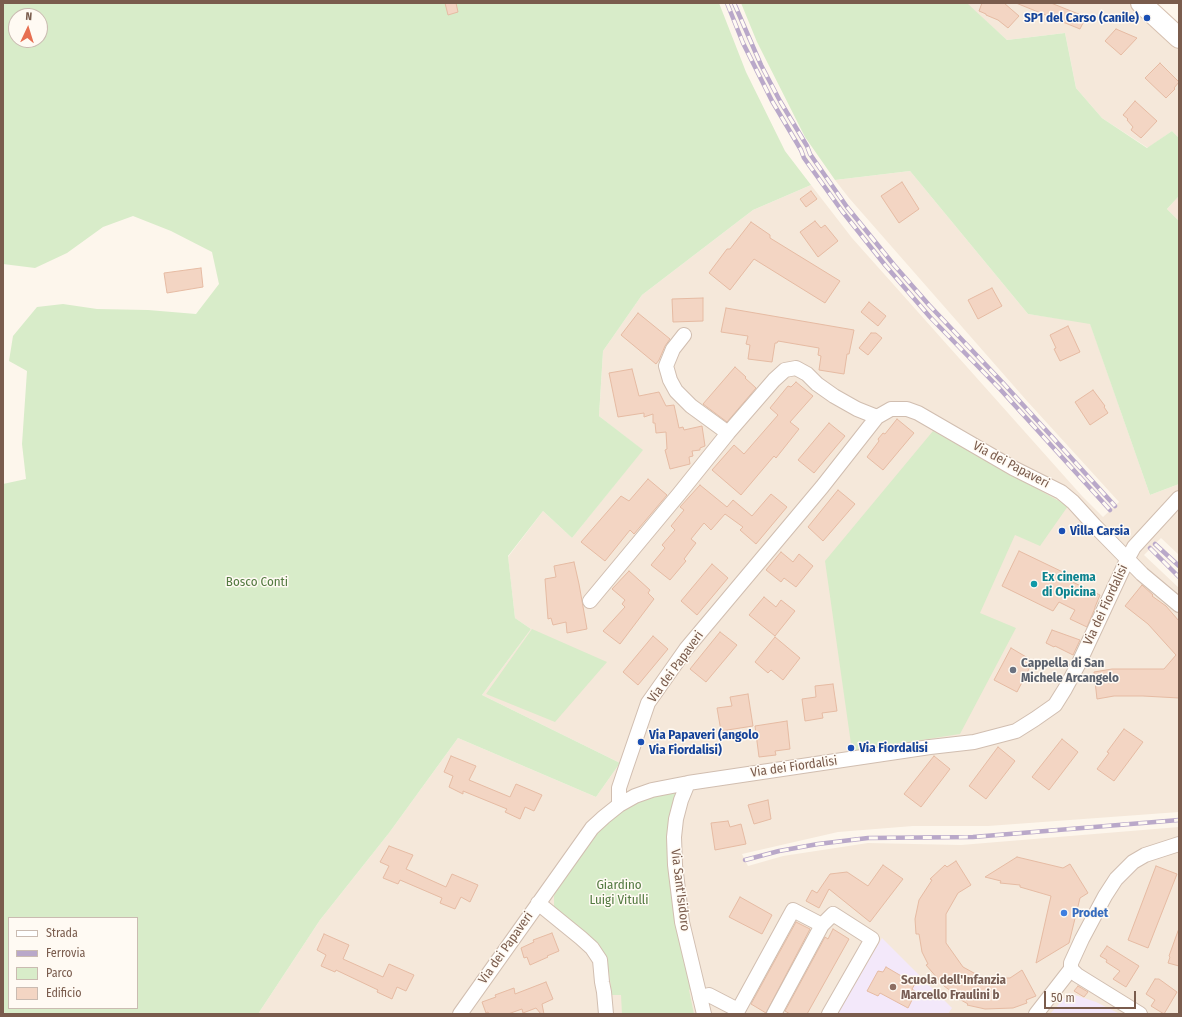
<!DOCTYPE html>
<html>
<head>
<meta charset="utf-8">
<style>
	body { margin:0 }
	#map { position:relative; width:1182px; height:1017px; overflow:hidden; background:#fdf6ec; font-family:"Fira Sans Condensed",sans-serif }
	canvas { display:block }
	.frame { position:absolute; inset:0; border:4px solid #7a5c4d; pointer-events:none }
	.legend { position:absolute; left:8px; top:917px; width:130px; height:92px; box-sizing:border-box; background:#fffaf3; border:1px solid #cabbb1; margin:0; padding:5px 7px; list-style:none; font-size:12px; color:#7a5c4d }
	.legend li { display:flex; align-items:center; gap:8px; height:20px }
	.legend b { width:20px; border:1px solid #cabbb1 }
	.north { position:absolute; left:8px; top:8px; width:40px; height:40px; box-sizing:border-box; background:#fffaf3; border:1px solid #cabbb1; border-radius:50%; rotate:4deg; font-size:11px; font-weight:700; line-height:16px; text-align:center; color:#7a5c4d }
	.north::after { content:''; display:block; margin:auto; width:14px; height:18px; background:#e76f51; clip-path:polygon(50% 0,100% 100%,50% 72%,0 100%) }
	.scale { position:absolute; left:1044px; top:991px; width:92px; height:18px; box-sizing:border-box; border:2px solid #7a5c4d; border-top:0; padding-left:5px; font-size:12px; line-height:14px; white-space:nowrap; color:#7a5c4d; -webkit-text-stroke:3px #fffaf3; paint-order:stroke }
</style>
</head>
<body>
<div id="map">
<canvas width="1182" height="1017"></canvas>
<div class="frame"></div>
<ul class="legend">
<li><b style="height:5px;background:#fff"></b>Strada</li>
<li><b style="height:5px;background:#b9a8c9"></b>Ferrovia</li>
<li><b style="height:11px;background:#d8ecc9"></b>Parco</li>
<li><b style="height:11px;background:#f3d5c3"></b>Edificio</li>
</ul>
<div class="north">N</div>
<div class="scale">50 m</div>
</div>
<script>
const ctx = document.querySelector('canvas').getContext('2d');
ctx.lineJoin = 'round';
function fill(path, color) { ctx.fillStyle = color; ctx.fill(path, 'evenodd'); }
const shape = rows => new Path2D(rows.map(r => 'M' + r).join(''));
function stroke(path, color, width, dash) { ctx.strokeStyle = color; ctx.lineWidth = width; ctx.lineCap = dash ? 'butt' : 'round'; ctx.setLineDash(dash || []); ctx.stroke(path); }
function label(font, color, halo, rows, align = 'center') {
  ctx.font = font + ' "Fira Sans Condensed",sans-serif'; ctx.lineWidth = 3; ctx.setLineDash([]); ctx.textBaseline = 'middle'; ctx.strokeStyle = halo; ctx.fillStyle = color; for (const [text, x, y, turn = 0] of rows) {
    ctx.save(); ctx.translate(x, y); ctx.rotate((+turn || 0) * Math.PI / 180); ctx.textAlign = isNaN(turn) ? turn : align; if (halo) ctx.strokeText(text, 0, 0); ctx.fillText(text, 0, 0); ctx.restore();
  }
}
const residential = shape([
	[968,3,1153,3,1179,27,1179,138,1172,131,1148,148,1102,118,1076,88,1065,33,1007,40,967,4],
	[910,171,1028,314,1090,323,1150,495,1179,484,1179,555,1161,538,1144,555,1179,588,1179,812,988,826,913,826,838,832,742,854,748,866,783,856,868,843,961,845,1179,827,1179,1014,258,1014,320,920,389,833,458,738,596,797,620,763,482,695,531,629,515,618,508,557,543,511,572,538,642,450,599,416,603,351,642,295,753,210,811,185,852,238,1082,496,1103,517,1119,502,1027,401,849,198,835,180],
	[1179,196,1179,221,1167,209]
]);
const education = shape([
	[882,938,952,1008,948,1014,837,1014],
	[1069,993,1096,1002,1120,1014,1050,1014]
]);
const green = shape([
	[3,3,719,3,746,72,785,151,811,185,753,210,642,295,603,351,599,416,643,450,572,538,543,511,508,556,515,618,531,629,482,695,620,763,596,797,458,738,389,833,320,920,258,1014,3,1014,3,484,26,479,22,444,27,371,9,361,13,336,37,307,63,304,97,309,148,310,196,314,219,284,212,252,171,231,133,216,103,227,67,253,35,268,3,264],
	[16,16,40,16,40,40,16,40],
	[9,918,137,918,137,1008,9,1008],
	[741,3,968,3,968,4,1007,40,1065,33,1076,88,1102,118,1147,148,1172,131,1179,138,1179,196,1167,209,1179,221,1179,484,1150,495,1090,324,1028,314,910,171,835,180,805,137,757,42],
	[933,431,1068,506,1040,546,1015,535,980,613,1016,628,960,734,852,751,825,561],
	[532,629,607,662,555,722,486,694],
	[674,791,676,793,691,989,689,990,694,1014,622,1014,621,995,612,995,609,972,605,957,557,911,554,906,554,896,557,889,602,826,618,813,649,796]
]);
const building = shape([
	[445,3,456,3,458,12,448,15,445,3],
	[982,3,1004,3,1019,16,1008,28,998,20,986,15,986,14,979,11,982,3],
	[1016,3,1051,3,1086,17,1080,29,1016,3],
	[1116,29,1137,38,1121,55,1105,41,1116,29],
	[1160,63,1179,82,1174,88,1175,89,1166,98,1145,78,1160,63],
	[1135,101,1157,121,1141,138,1131,130,1133,127,1127,120,1128,119,1123,115,1135,101],
	[902,182,919,209,899,223,881,196,902,182],
	[811,191,817,199,806,207,800,199,811,191],
	[815,221,821,228,825,225,838,241,818,257,800,232,815,221],
	[751,222,770,235,770,238,840,281,825,303,754,259,730,290,709,273,727,249,730,249,751,222],
	[201,268,203,287,167,293,164,273,201,268],
	[992,288,1002,306,978,319,968,300,992,288],
	[703,298,703,321,673,322,672,299,703,298],
	[869,302,886,316,878,326,861,312,869,302],
	[726,308,854,330,849,354,847,354,844,374,819,370,821,356,818,355,819,348,778,341,777,343,775,343,772,362,748,359,750,345,746,344,748,336,721,332,726,308],
	[638,313,670,339,665,346,659,360,656,364,621,335,638,313],
	[1068,326,1080,352,1060,361,1054,349,1056,348,1050,335,1068,326],
	[871,333,876,333,882,338,868,355,859,348,871,333],
	[735,367,746,377,745,378,756,388,727,422,703,404,735,367],
	[632,369,639,396,659,392,666,406,674,405,679,428,683,427,684,430,702,426,705,446,700,448,700,450,692,451,693,456,689,457,690,464,670,469,665,450,667,449,666,432,656,433,655,423,653,423,653,414,644,417,644,413,618,417,609,373,632,369],
	[796,382,813,396,790,422,799,429,776,458,774,456,741,495,712,470,734,445,744,454,778,415,770,408,788,386,791,387,796,382],
	[1093,390,1105,406,1104,407,1108,413,1090,425,1075,402,1093,390],
	[897,419,914,433,883,470,867,457,879,441,878,439,883,433,885,434,897,419],
	[829,423,845,436,814,473,798,460,829,423],
	[648,479,667,495,634,534,630,530,605,561,581,542,621,496,629,501,648,479],
	[700,485,727,507,733,500,752,516,771,494,787,507,756,544,740,530,743,527,725,514,711,530,704,523,691,539,696,543,684,559,686,561,670,580,651,565,665,548,662,545,675,530,671,526,684,510,680,507,700,485],
	[838,490,855,504,823,541,808,527,838,490],
	[1019,551,1069,575,1066,579,1100,595,1095,607,1095,608,1087,627,1070,619,1075,610,1059,602,1053,611,1002,586,1019,551],
	[781,552,793,562,799,554,813,566,796,587,784,578,781,582,766,570,781,552],
	[574,562,579,584,587,629,567,633,566,622,553,625,551,618,548,619,545,579,556,577,554,566,574,562],
	[712,564,728,578,697,615,681,601,712,564],
	[629,571,650,590,648,593,654,599,620,644,603,631,625,607,622,604,625,600,612,589,629,571],
	[1142,585,1153,595,1152,596,1166,606,1179,621,1179,698,1143,696,1114,696,1097,699,1094,672,1112,669,1164,669,1176,655,1148,624,1125,606,1142,585],
	[764,597,776,607,781,600,795,611,775,636,749,615,764,597],
	[1052,630,1080,640,1073,655,1055,646,1054,647,1046,643,1052,630],
	[720,632,737,645,706,682,690,669,720,632],
	[653,636,668,649,638,685,623,672,653,636],
	[775,637,800,658,783,680,771,670,768,673,755,662,775,637],
	[1011,648,1033,661,1017,692,994,680,1011,648],
	[833,684,837,711,822,713,823,718,805,721,802,699,816,697,815,686,833,684],
	[748,694,753,726,721,731,717,708,732,706,730,697,748,694],
	[787,721,790,749,775,751,776,755,759,757,755,726,787,721],
	[1124,729,1143,742,1114,781,1097,769,1109,753,1107,752,1124,729],
	[1062,739,1078,752,1049,790,1032,777,1062,739],
	[998,747,1015,761,986,799,969,786,998,747],
	[451,756,476,766,469,780,510,797,516,784,542,795,534,811,525,807,520,819,505,812,507,809,463,791,463,794,449,787,453,776,444,772,451,756],
	[934,756,950,769,921,807,904,794,934,756],
	[768,800,771,819,754,824,748,805,768,800],
	[728,821,730,827,741,824,746,844,715,850,711,823,728,821],
	[389,846,413,855,406,869,446,887,452,874,478,885,470,902,461,897,455,909,440,903,442,898,400,880,398,884,383,878,389,866,380,862,389,846],
	[1017,857,1063,868,1070,864,1088,893,1080,898,1069,943,1036,963,1051,896,1020,887,1020,885,1000,883,1001,881,985,877,1017,857],
	[956,861,971,885,958,893,946,914,946,943,963,967,983,978,1010,978,1022,970,1036,996,1026,1000,1027,1003,1013,1008,985,1009,967,1005,968,1004,954,996,955,994,944,986,926,965,928,964,922,952,919,934,916,934,915,919,919,900,932,880,930,879,945,865,947,867,956,861],
	[883,865,903,879,870,922,829,889,819,908,806,901,812,890,817,893,830,874,847,872,868,886,883,865],
	[1156,866,1177,874,1148,948,1128,940,1156,866],
	[740,897,772,915,762,934,729,917,740,897],
	[796,922,810,929,766,1013,751,1004,796,922],
	[833,929,849,939,807,1014,790,1014,785,1011,825,937,828,939,833,929],
	[1178,931,1179,931,1179,966,1168,963,1170,957,1169,956,1178,931],
	[552,933,559,951,547,956,548,957,530,965,527,957,524,958,521,948,534,942,533,940,552,933],
	[324,934,349,945,343,959,383,977,389,964,414,975,406,991,397,987,392,999,377,992,378,990,336,970,335,972,321,966,326,955,317,950,324,934],
	[1107,946,1139,966,1126,987,1113,979,1120,971,1106,962,1107,960,1100,956,1107,946],
	[886,967,915,984,912,989,916,992,908,1008,880,993,878,996,867,991,878,971,883,972,886,967],
	[1155,979,1159,979,1177,992,1164,1014,1151,1006,1155,1000,1146,994,1155,979],
	[546,982,553,999,542,1004,544,1014,541,1014,536,1008,523,1013,522,1009,508,1014,489,1014,488,1012,486,1013,482,1002,496,997,495,995,514,988,515,994,546,982],
	[1078,986,1088,992,1084,997,1074,991,1078,986]
]);
const minor = shape([
	[684,335,673,349,666,366,670,380,676,391,691,406,728,433],
	[590,601,679,494,728,433,774,380,785,370,796,368,807,374,817,384,834,396,857,409,877,417],
	[688,783,681,800,676,819,674,837,675,865,682,922,704,1014],
	[619,805,619,788,625,770,648,703,686,649,822,487,877,417,891,409,907,409,918,413,1013,468,1061,492,1073,502,1094,525,1142,574,1179,605],
	[538,903,581,938,592,948,600,960,602,982,604,992,606,1014],
	[1071,969,1077,975,1140,1014],
	[700,998,709,995,738,1010],
	[460,1014,592,828,604,817,619,805,635,796,652,790,688,783,930,747,974,742,1016,731,1035,719,1055,705,1065,689,1078,665,1128,558,1134,547,1179,498],
	[736,1014,793,910,822,925],
	[774,1014,822,925,833,914,872,939,829,1014],
	[1036,1014,1071,969,1071,963,1082,939,1105,896,1116,879,1133,862,1145,855,1179,844]
]);
const secondary = shape([
	[1141,3,1179,38]
]);
const rail = shape([
	[727,3,743,43,772,101,801,150,804,158,842,211,885,265,930,317,999,388,1110,510],
	[734,3,761,65,780,101,807,146,810,154,847,207,894,265,929,305,1004,384,1115,506],
	[1155,544,1179,566],
	[1150,548,1179,577],
	[745,860,779,851,818,844,868,838,973,837,1179,820]
]);
const markers = [
	[1147,18,4,"#1a4fb4"],
	[1062,531,4,"#1a4fb4"],
	[1034,584,4,"#0f9aa8"],
	[1013,670,4,"#6b7280"],
	[641,742,4,"#1a4fb4"],
	[851,748,4,"#1a4fb4"],
	[1064,913,4,"#3f7fe0"],
	[893,987,4,"#8d6e63"]
];
const transitNames = [
	["SP1 del Carso (canile)",1139,18,"right"],
	["Villa Carsia",1070,531],
	["Via Papaveri (angolo",649,735],
	["Via Fiordalisi)",649,750],
	["Via Fiordalisi",859,748]
];
const streetNames = [
	["Via dei Papaveri",1011,465,28],
	["Via dei Fiordalisi",1106,605,-65],
	["Via dei Papaveri",676,667,-54],
	["Via dei Fiordalisi",794,767,-8],
	["Via Sant'Isidoro",680,890,83],
	["Via dei Papaveri",506,948,-55]
];
const cultureNames = [
	["Ex cinema",1042,577],
	["di Opicina",1042,592]
];
const parkNames = [
	["Bosco Conti",257,582],
	["Giardino",619,885],
	["Luigi Vitulli",619,900]
];
const worshipNames = [
	["Cappella di San",1021,663],
	["Michele Arcangelo",1021,678]
];
const shopNames = [
	["Prodet",1072,913]
];
const educationNames = [
	["Scuola dell'Infanzia",901,980],
	["Marcello Fraulini b",901,995]
];
fill(residential, '#f5e8da');
fill(education, '#f3e8fa');
fill(green, '#d8ecc9');
fill(building, '#f3d5c3');
stroke(building, '#e6bba3', 1);
stroke(minor, '#d1beb0', 16);
stroke(secondary, '#d6c0b0', 22);
stroke(minor, '#fff', 14);
stroke(secondary, '#fff', 20);
stroke(rail, '#b9a8c9', 4.5);
stroke(rail, '#fffaf3', 3, [9]);
for (const [x, y, r, color] of markers) { const dot = new Path2D(); dot.arc(x, y, r, 0, 2 * Math.PI); ctx.fillStyle = color; ctx.fill(dot); stroke(dot, '#fffaf3', 1.5); }
label('bold 13px', '#164399', '#fffaf3', transitNames, 'left');
label('13px', '#7a5c4d', '#fffaf3', streetNames);
label('bold 13px', '#0d838f', '#fffaf3', cultureNames, 'left');
label('13px', '#537a41', '#fffaf3', parkNames);
label('bold 13px', '#5b616d', '#fffaf3', worshipNames, 'left');
label('bold 13px', '#366cbe', '#fffaf3', shopNames, 'left');
label('bold 13px', '#785e54', '#fffaf3', educationNames, 'left');
</script>
</body>
</html>
